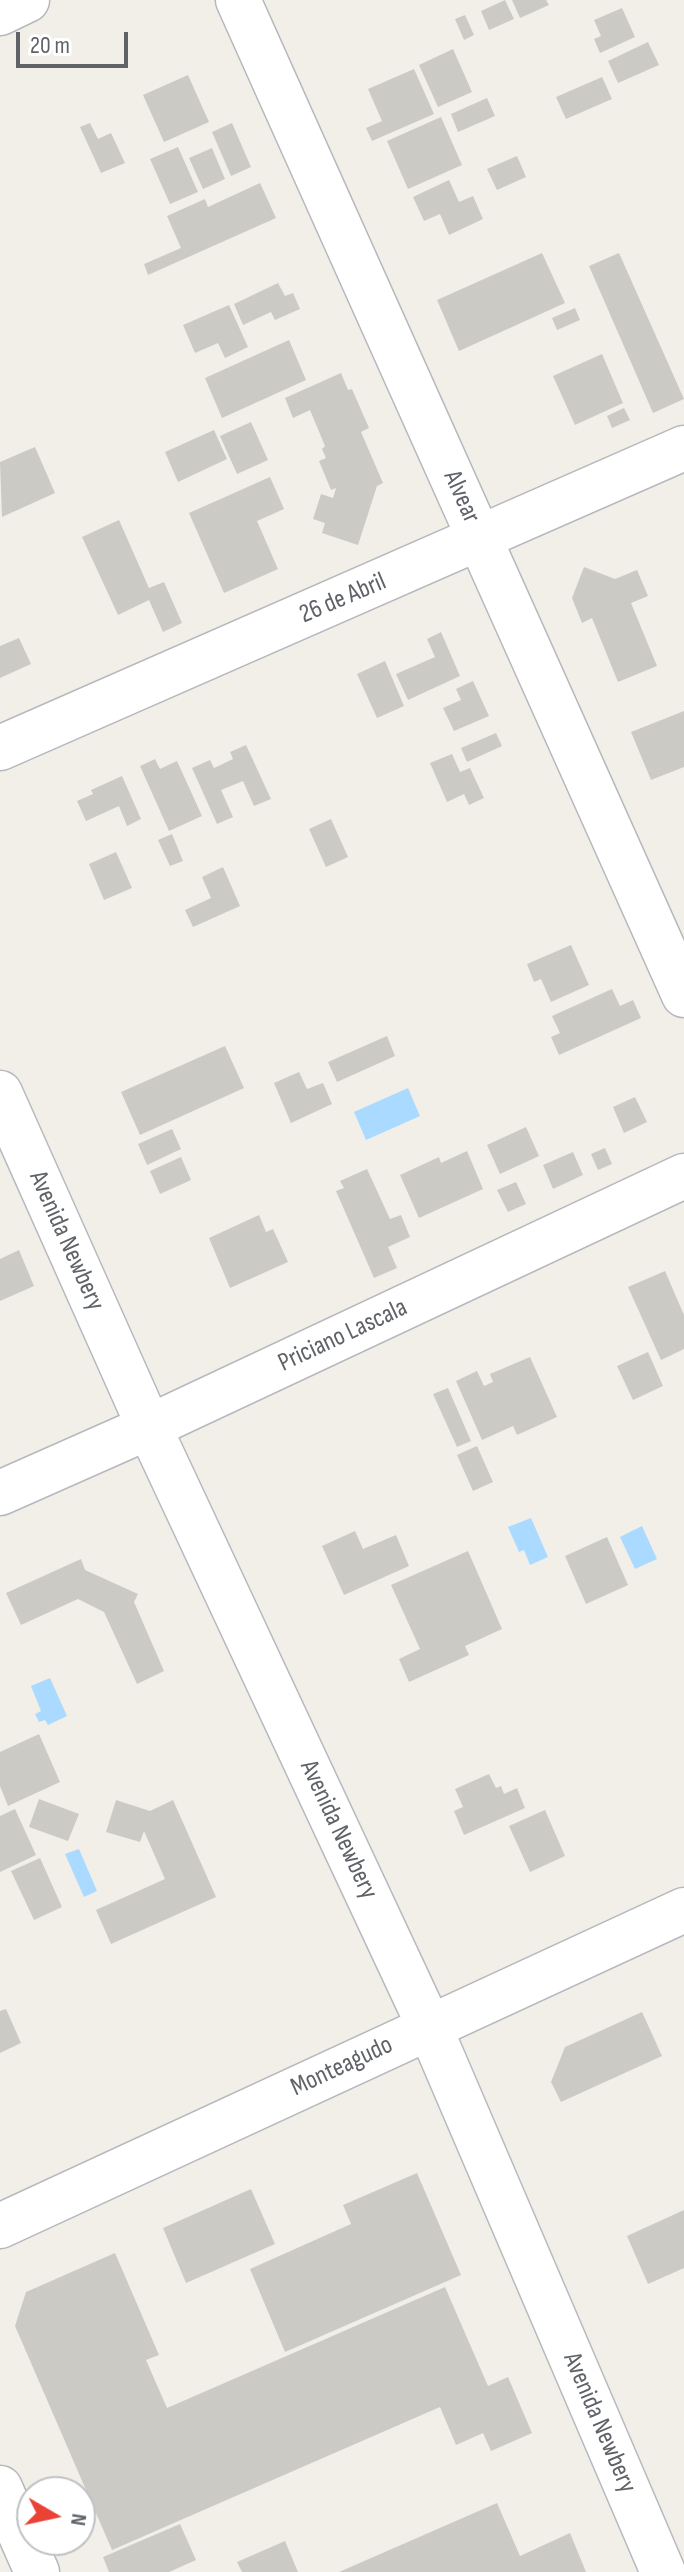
<!DOCTYPE html>
<html>
<head>
<meta charset="utf-8">
<style>
	body { margin:0 }
	#map { position:relative; width:684px; height:2572px; overflow:hidden; background:#f1efe8; font-family:"Sofia Sans Condensed",sans-serif }
	canvas { display:block }
	.north { position:absolute; left:16px; top:2476px; width:80px; height:80px; box-sizing:border-box; background:#fff; border:2px solid #bfc1c3; border-radius:50%; rotate:99deg; font-size:22px; font-weight:700; line-height:32px; text-align:center; color:#5f6368 }
	.north::after { content:''; display:block; margin:auto; width:28px; height:36px; background:#ea4335; clip-path:polygon(50% 0,100% 100%,50% 72%,0 100%) }
	.scale { position:absolute; left:16px; top:32px; width:112px; height:36px; box-sizing:border-box; border:4px solid #5f6368; border-top:0; padding-left:10px; font-size:24px; line-height:28px; white-space:nowrap; color:#5f6368; -webkit-text-stroke:6px #fff; paint-order:stroke }
</style>
</head>
<body>
<div id="map">
<canvas width="684" height="2572"></canvas>
<div class="north">N</div>
<div class="scale">20 m</div>
</div>
<script>
const ctx = document.querySelector('canvas').getContext('2d');
ctx.lineJoin = 'round';
function fill(path, color) { ctx.fillStyle = color; ctx.fill(path, 'evenodd'); }
const shape = rows => new Path2D(rows.map(r => 'M' + r).join(''));
function stroke(path, color, width, dash) { ctx.strokeStyle = color; ctx.lineWidth = width; ctx.lineCap = dash ? 'butt' : 'round'; ctx.setLineDash(dash || []); ctx.stroke(path); }
function label(font, color, halo, rows, align = 'center') {
  ctx.font = font + ' "Sofia Sans Condensed",sans-serif'; ctx.lineWidth = 6; ctx.setLineDash([]); ctx.textBaseline = 'middle'; ctx.strokeStyle = halo; ctx.fillStyle = color; for (const [text, x, y, turn = 0] of rows) {
    ctx.save(); ctx.translate(x, y); ctx.rotate((+turn || 0) * Math.PI / 180); ctx.textAlign = isNaN(turn) ? turn : align; if (halo) ctx.strokeText(text, 0, 0); ctx.fillText(text, 0, 0); ctx.restore();
  }
}
const water = shape([
	[408,1088,420,1116,366,1140,354,1112],
	[531,1518,548,1557,530,1565,524,1550,519,1552,508,1527],
	[642,1526,657,1559,635,1569,620,1537],
	[50,1678,67,1716,48,1725,45,1720,39,1722,35,1714,41,1711,31,1686],
	[79,1849,97,1891,84,1897,65,1854]
]);
const building = shape([
	[505,0,514,19,489,30,481,11],
	[512,0,546,0,549,5,520,18],
	[622,8,635,37,600,53,594,39,601,36,594,20],
	[465,15,474,35,464,40,455,19],
	[648,42,659,65,618,83,608,61],
	[453,49,472,92,438,107,419,65],
	[414,69,434,114,372,141,366,128,382,121,368,89],
	[188,75,209,122,164,142,143,95],
	[602,77,612,99,566,119,556,97],
	[487,98,495,116,458,132,451,114],
	[441,117,462,165,408,189,387,141],
	[90,123,98,139,111,133,125,163,101,173,80,127],
	[232,123,251,167,231,176,212,132],
	[178,147,198,192,170,204,150,159],
	[212,148,225,179,203,189,189,158],
	[517,156,526,177,497,190,487,169],
	[449,180,459,202,473,196,483,219,449,235,440,214,424,221,413,197],
	[260,183,276,218,148,275,144,264,181,248,167,216,205,199,208,207],
	[542,253,565,303,459,351,437,300],
	[619,253,684,399,653,413,589,266],
	[278,283,285,296,293,293,300,309,275,320,271,312,243,325,234,304],
	[229,305,248,347,225,358,218,343,195,353,183,325],
	[575,308,580,320,557,330,552,318],
	[289,340,306,380,222,418,205,378],
	[602,354,623,403,575,425,553,376],
	[341,373,348,390,352,389,369,428,361,432,383,483,377,486,358,545,322,533,325,523,313,519,321,494,333,498,336,488,331,490,319,461,326,458,322,449,325,446,310,410,293,418,285,398],
	[624,408,630,420,612,428,607,416],
	[251,422,268,460,237,474,220,436],
	[214,430,227,459,178,482,165,452],
	[35,447,55,493,2,517,0,462],
	[270,477,284,509,257,521,278,569,224,593,189,513],
	[119,520,149,588,164,582,182,623,163,632,149,600,118,615,82,537],
	[584,567,615,579,637,570,648,596,631,603,657,666,618,682,592,618,582,623,572,598],
	[441,632,460,676,408,700,396,674,435,657,427,639],
	[19,638,31,664,0,678,0,646],
	[385,661,404,706,377,718,357,674],
	[473,681,489,716,454,731,443,708,461,700,456,689],
	[684,711,684,767,651,780,631,732],
	[496,733,502,746,467,762,461,748],
	[246,745,271,799,254,806,243,781,221,790,233,817,217,824,192,768,210,760,214,768,233,759,230,752],
	[452,754,460,772,470,768,484,798,469,805,464,794,447,802,430,763],
	[155,759,160,769,177,761,202,816,169,831,140,766],
	[122,776,141,819,127,826,119,806,86,821,77,801,93,794,91,790],
	[331,819,348,857,326,867,309,829],
	[172,834,183,861,170,866,158,840],
	[116,852,132,888,104,900,89,864],
	[223,867,240,906,193,927,185,910,211,898,202,877],
	[571,945,589,985,551,1002,541,979,534,982,527,964],
	[612,989,620,1006,633,1000,641,1018,559,1055,551,1037,560,1033,552,1016],
	[387,1036,395,1056,337,1082,328,1062],
	[225,1046,244,1088,140,1135,121,1092],
	[299,1072,307,1089,323,1083,332,1104,291,1123,274,1083],
	[635,1097,647,1122,624,1133,613,1107],
	[526,1127,539,1156,500,1174,487,1145],
	[172,1129,181,1149,147,1165,138,1144],
	[605,1148,612,1164,598,1170,591,1154],
	[467,1151,483,1189,419,1218,400,1175,439,1157,441,1163],
	[573,1152,583,1175,553,1189,543,1165],
	[181,1157,191,1180,160,1194,150,1171],
	[367,1169,390,1219,401,1215,410,1237,388,1247,397,1268,374,1278,336,1191,344,1188,340,1181],
	[516,1182,526,1204,508,1212,497,1190],
	[259,1215,266,1232,273,1229,288,1262,230,1288,209,1238],
	[19,1250,34,1286,0,1301,0,1259],
	[665,1271,684,1315,684,1349,661,1360,628,1287],
	[648,1352,663,1386,633,1400,617,1366],
	[530,1357,557,1417,517,1435,513,1426,482,1440,456,1381,477,1371,484,1386,493,1382,490,1374],
	[448,1388,471,1441,457,1447,433,1394],
	[477,1446,493,1482,473,1491,457,1455],
	[355,1531,363,1549,396,1535,409,1566,344,1595,322,1546],
	[607,1537,628,1585,586,1604,565,1556],
	[468,1551,502,1629,465,1646,469,1655,409,1682,399,1659,420,1649,391,1585],
	[81,1559,85,1570,138,1594,134,1602,164,1671,137,1684,104,1612,78,1599,21,1625,6,1593],
	[39,1734,60,1782,8,1806,0,1786,0,1752],
	[489,1774,496,1788,501,1786,504,1794,517,1788,525,1808,464,1835,454,1811,463,1807,455,1789],
	[39,1799,79,1814,68,1841,29,1827],
	[116,1800,150,1811,173,1800,216,1897,111,1944,96,1910,165,1879,144,1831,140,1842,106,1832],
	[15,1809,36,1855,0,1872,0,1816],
	[545,1810,565,1856,530,1872,509,1826],
	[40,1858,62,1907,34,1920,11,1871],
	[6,2009,21,2043,0,2053,0,2011],
	[642,2012,662,2056,561,2102,551,2082,565,2047],
	[417,2173,461,2275,285,2352,250,2269,351,2224,343,2205],
	[251,2189,275,2244,186,2283,163,2228],
	[684,2210,684,2268,648,2284,627,2236],
	[115,2253,159,2355,146,2360,167,2408,445,2287,488,2386,508,2377,532,2433,491,2451,483,2433,456,2445,440,2407,112,2550,15,2326,26,2292],
	[497,2503,520,2556,570,2533,586,2572,339,2572],
	[180,2524,196,2560,169,2572,109,2572,103,2557],
	[285,2541,298,2572,242,2572,237,2562]
]);
const minor = shape([
	[238,0,684,995],
	[0,13,27,0],
	[0,748,684,448],
	[0,1493,149,1427,684,1176],
	[0,2226,684,1910],
	[0,2488,37,2572]
]);
const secondary = shape([
	[0,1093,149,1427,429,2026,663,2572]
]);
const streetNames = [
	["Alvear",461,497,66],
	["26 de Abril",343,599,-23],
	["Avenida Newbery",66,1241,66],
	["Priciano Lascala",343,1336,-25],
	["Avenida Newbery",338,1830,65],
	["Monteagudo",342,2067,-25],
	["Avenida Newbery",599,2423,67]
];
fill(water, '#aadaff');
fill(building, '#cccac5');
stroke(minor, '#b5b8bc', 47);
stroke(secondary, '#b6babf', 47);
stroke(minor, '#fff', 44);
stroke(secondary, '#fff', 44);
label('26px', '#5f6368', '#fff', streetNames);
</script>
</body>
</html>
